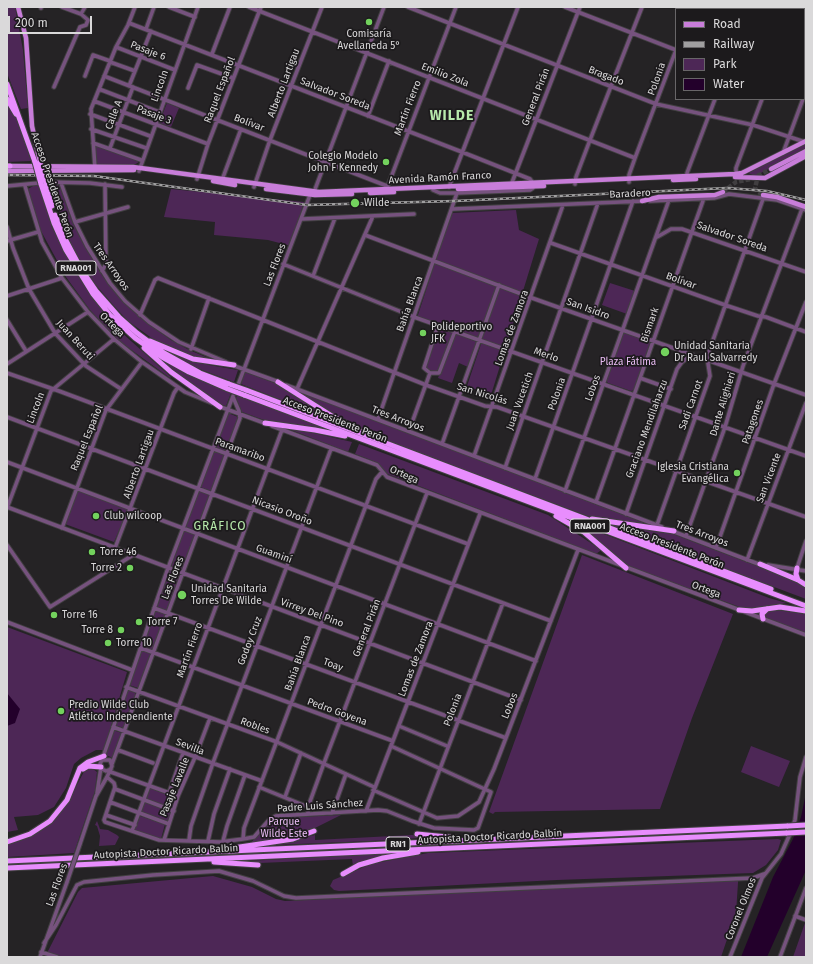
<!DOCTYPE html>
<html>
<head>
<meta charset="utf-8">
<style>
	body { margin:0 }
	#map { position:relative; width:813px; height:964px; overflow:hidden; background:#252325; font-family:"Fira Sans",sans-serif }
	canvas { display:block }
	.frame { position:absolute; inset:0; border:8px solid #dad9da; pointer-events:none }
	.legend { position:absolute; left:675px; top:8px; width:130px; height:92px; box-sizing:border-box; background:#1c1a1c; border:1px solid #686668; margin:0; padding:5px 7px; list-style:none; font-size:12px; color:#dad9da }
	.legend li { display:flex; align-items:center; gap:8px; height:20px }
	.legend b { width:20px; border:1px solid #686668 }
	.scale { position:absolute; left:8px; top:16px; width:84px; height:18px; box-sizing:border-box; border:2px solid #dad9da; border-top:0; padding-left:5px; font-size:12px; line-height:14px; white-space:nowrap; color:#dad9da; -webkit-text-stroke:3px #1c1a1c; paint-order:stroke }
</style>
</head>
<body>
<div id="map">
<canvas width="813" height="964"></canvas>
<div class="frame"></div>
<ul class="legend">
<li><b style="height:5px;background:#c87dd9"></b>Road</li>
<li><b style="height:5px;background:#a09fa0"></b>Railway</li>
<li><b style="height:11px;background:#4d2756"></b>Park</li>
<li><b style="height:11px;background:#23002b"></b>Water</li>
</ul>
<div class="scale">200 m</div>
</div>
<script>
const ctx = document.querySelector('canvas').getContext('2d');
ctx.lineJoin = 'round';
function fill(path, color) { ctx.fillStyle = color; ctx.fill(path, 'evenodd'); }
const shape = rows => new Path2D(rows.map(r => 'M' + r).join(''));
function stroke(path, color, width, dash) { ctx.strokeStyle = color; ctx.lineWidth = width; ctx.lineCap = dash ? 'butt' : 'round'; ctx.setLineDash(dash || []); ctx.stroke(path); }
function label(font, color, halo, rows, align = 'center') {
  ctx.font = font + ' "Fira Sans",sans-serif'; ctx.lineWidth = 3.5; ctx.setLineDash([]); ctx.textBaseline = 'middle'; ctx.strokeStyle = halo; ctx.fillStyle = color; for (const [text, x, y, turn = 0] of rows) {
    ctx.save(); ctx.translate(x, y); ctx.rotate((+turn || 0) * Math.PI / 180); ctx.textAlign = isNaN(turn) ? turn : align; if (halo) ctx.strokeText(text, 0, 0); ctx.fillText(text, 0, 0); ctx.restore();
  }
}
const green = shape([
	[7,7,15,7,23,50,28,108,21,109,7,73],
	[7,102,19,123,31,161,7,162],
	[167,103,179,108,171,127,159,123],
	[806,143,806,150,755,176,748,173],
	[95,145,138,161,139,162,134,165,98,165,96,162],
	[38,183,52,227,74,270,95,301,121,332,171,377,170,378,115,338,90,310,66,277,41,231,28,189],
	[49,183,60,186,72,221,85,247,104,278,122,300,146,322,171,340,189,350,218,362,203,360,157,342,128,321,114,306,95,284,72,247],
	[171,189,304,202,291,246,268,240,214,235,215,222,164,217],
	[516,210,519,230,539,239,491,395,467,386,482,341,417,318,451,213],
	[610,283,635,291,627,314,602,305],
	[440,328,453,333,438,372,430,372,425,367],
	[455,333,477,342,468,367,459,363,452,383,438,378],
	[625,333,649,341,650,343,634,390,631,391,608,383,606,381,623,334],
	[162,349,209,365,238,370,234,382,194,367],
	[156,356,231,393,226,406,217,404,172,370],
	[245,372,280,385,344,425,241,384],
	[293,389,658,528,590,517,393,443,345,422],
	[237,395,341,433,264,420,242,412,236,398],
	[228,413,238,417,226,452,215,448],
	[288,427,352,442,348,452,286,428],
	[359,444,548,515,600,549,600,551,596,554,385,473,378,463,355,454],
	[213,451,225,455,211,491,200,487],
	[77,490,129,508,114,542,65,524],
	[199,491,210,495,197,531,186,527],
	[578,524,769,598,787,603,748,610,627,566],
	[609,525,673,534,794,580,806,587,806,599],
	[184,530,196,534,182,571,171,567],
	[582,555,733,614,692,718,660,809,495,812,493,814,489,812],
	[170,570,181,574,168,611,157,607],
	[155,610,166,614,153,650,142,646],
	[777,610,806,614,806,634,764,617,766,612],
	[7,627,127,672,104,750,96,750,81,758,74,764,66,788,54,807,38,815,14,817,18,830,7,832],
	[141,650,151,653,138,688,129,685],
	[127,689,136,692,124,728,114,725],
	[113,730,122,733,113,758,106,755],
	[751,746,790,761,779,787,741,772],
	[86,768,93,769,97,772,95,791,74,853,7,857,7,844,29,836,66,805],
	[150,788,176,798,172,809,146,799],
	[145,802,172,812,168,822,141,812],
	[341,815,303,834,272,841,251,843,267,823,273,818],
	[140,816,165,824,161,839,134,831],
	[97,821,100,829,108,830,117,835,119,837,115,845,99,846,100,836,97,826,95,825],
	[315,835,315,840,412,835,429,837,394,840,274,845],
	[778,839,781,840,778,850,766,865,753,873,557,880,339,891,334,890,330,886,333,880,371,864,428,853],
	[396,853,353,866,352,859,260,863,247,861],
	[213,876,252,887,276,899,285,901,736,878,738,880,738,883,736,913,721,957,45,957,78,892,82,888],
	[806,920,806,957,793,957]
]);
const water = shape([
	[7,693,20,709,15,723,7,726],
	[806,793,806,870,767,957,741,957,773,877,793,839,801,817]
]);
const majorTunnel = shape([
	[761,176,757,180,755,188,757,191,763,195],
	[723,192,736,182,751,179,771,169]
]);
const minor = shape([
	[169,7,195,17],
	[249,7,635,158],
	[408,7,656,104,753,125,805,142],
	[565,7,676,50],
	[751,7,761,9],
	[41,8,41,7],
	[692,9,692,7],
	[796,9,797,7],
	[81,14,85,7],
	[804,18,806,19],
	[129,23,462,152,530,179,533,183,533,188,530,190,457,193,440,193,433,190],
	[146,29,154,7],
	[116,47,175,70],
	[212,54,230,7],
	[110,62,135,71],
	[85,76,93,55,110,61],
	[104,76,387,186],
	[804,81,806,82],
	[129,86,151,31],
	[54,87,80,27,86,25,88,20,81,14,62,7],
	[188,88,197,65,233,78],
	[99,89,159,112],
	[804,96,806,91],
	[94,101,208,144],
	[90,114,150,136],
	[368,116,389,61],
	[91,129,146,148],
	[93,143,141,160],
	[110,148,133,87],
	[783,153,803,99],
	[95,168,91,109,116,47,128,25,135,7],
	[139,171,198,7],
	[736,176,736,168,762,99],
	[687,178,687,173,715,99],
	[197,179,208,144,261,7],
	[222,180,241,129],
	[629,182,629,175,635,158,676,50],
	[61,183,75,222,87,246,110,283,125,301,149,322,179,342,226,362],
	[575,184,576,177,590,140,642,7],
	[511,185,580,7],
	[7,186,49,182,90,183,122,187],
	[25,186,42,242,62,278,88,312,114,339,142,362,185,392,212,403],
	[254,187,270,140,322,7],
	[449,187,518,7],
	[387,188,456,7],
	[314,192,384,7],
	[650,201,714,198,729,194,777,200,806,210],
	[453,209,644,201],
	[302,219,414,214],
	[75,222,128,207],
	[7,227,13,248,29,289,55,333,86,366,121,389],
	[365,235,532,298,806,395],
	[657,237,671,229,682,229,806,272],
	[7,241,38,232],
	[551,243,725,305,758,316,766,317,806,332],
	[283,264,414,317,806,456],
	[102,271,106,264,105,184],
	[313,276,335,218],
	[7,296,62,278],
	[140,315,155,280,158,278,426,385,485,406,497,407,806,517],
	[7,320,26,351],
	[438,325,424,368,430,373,439,373,455,331],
	[191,349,209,298],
	[7,364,88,312],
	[232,365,279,382],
	[7,373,59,391,468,544],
	[640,378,671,389],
	[238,385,310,195],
	[286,385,662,527],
	[297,389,373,216],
	[218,406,267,424],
	[7,417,551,621],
	[378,419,457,193],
	[272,426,377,465,387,477,806,635],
	[409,431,430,373],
	[442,444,499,285],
	[474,456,563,205],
	[7,462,536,661],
	[505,468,598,203],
	[535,479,633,201],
	[565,491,669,200],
	[596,502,704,198],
	[7,507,521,700],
	[7,508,51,391,114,339],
	[626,514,677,369,682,362,691,355],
	[657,525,710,376,707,357,763,199],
	[62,528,106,410,142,362],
	[672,531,761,565],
	[686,536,725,427,743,366,802,209],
	[7,545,50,607,133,555],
	[115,548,174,393,178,387],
	[716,548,774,384,806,302],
	[747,560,806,403],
	[768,565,806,571],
	[797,568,806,541],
	[154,608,506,738],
	[7,622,132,670],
	[141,648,393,741],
	[126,687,277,742,374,787],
	[399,726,447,746],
	[113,727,262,781],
	[118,750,153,763],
	[102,760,168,568,233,396],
	[112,764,240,418,239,411,233,397],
	[108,771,178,796],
	[107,777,114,783,115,787,104,820,105,822,159,840,220,842,243,839,254,837,269,820,276,816,378,810,387,811,412,821,434,828,474,830,478,828,491,792,391,746],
	[259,787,308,807],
	[115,789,174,811],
	[373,790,437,818,458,816,479,802,494,769,578,550],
	[97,793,101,767],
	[169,793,183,753],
	[285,797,301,753],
	[110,802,169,824],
	[366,811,480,514],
	[332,813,346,774],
	[308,814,308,807,324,763,427,493],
	[106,815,135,825],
	[419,824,503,603],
	[132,831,282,430],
	[243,839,244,828,376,479,382,472],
	[164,840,178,796,196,755,210,718],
	[189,840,191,826,214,760,331,449],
	[208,841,214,814,230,769],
	[223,841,227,826,245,775],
	[80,844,96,796,107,777,112,766,110,760,102,760,100,764,102,769,106,771,111,769],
	[795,916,806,920],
	[44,943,56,925,77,885,84,882,153,875,219,871,253,881,284,896,296,898,753,878,764,874],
	[41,952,57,957],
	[40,957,67,882],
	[730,957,762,878,781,854,790,834,795,820,800,777,806,757],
	[780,957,806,888]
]);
const major = shape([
	[18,7,26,38,32,126,40,162],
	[7,166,133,167,319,192,735,174,742,173,806,141],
	[771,169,806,151],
	[7,171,134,170],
	[735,177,765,178,806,156],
	[673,180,696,179],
	[213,181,235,185],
	[266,189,315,195,352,194],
	[458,189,544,186],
	[370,193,394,192],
	[763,195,777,197,806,207],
	[642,201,659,197,715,195,723,192]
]);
const highway = shape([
	[7,84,35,162],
	[7,99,16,114],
	[7,166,10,166],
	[46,183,52,206],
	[41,184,54,223,66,250,93,294,110,315,135,338,162,357,189,372,228,389],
	[55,215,63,235,81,269,96,291,119,317,137,333,164,353,200,373,229,384],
	[150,341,193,359,234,365],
	[144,348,171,372,220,407],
	[278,382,332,416,359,430],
	[246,390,771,589],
	[244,395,806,606],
	[265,423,315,430,345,436],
	[556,516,584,532,626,568],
	[592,519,674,531],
	[760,564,798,580,806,585],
	[797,568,796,574,798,580],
	[739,610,752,611,780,607,806,611],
	[763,619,762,614,767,609],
	[83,769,88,766,101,767],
	[417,834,457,838],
	[7,842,30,834,50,821,67,800,80,768,88,762,104,756],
	[233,848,293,839,314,831],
	[7,861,788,826],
	[214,862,258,865],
	[7,868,787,833],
	[343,874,359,865,383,858,418,852]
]);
const rail = shape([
	[7,175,94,176,307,205,455,201,727,188,767,191,806,200]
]);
const minorBridge = shape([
	[67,882,80,844]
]);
const highwayBridge = shape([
	[35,162,41,184],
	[40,162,46,183],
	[229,384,246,390],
	[228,389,244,395],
	[788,826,806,825],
	[787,833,806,832]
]);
const markers = [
	[369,22,4,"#73d25d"],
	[386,162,4,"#73d25d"],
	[355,203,5,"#73d25d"],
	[423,333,4,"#73d25d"],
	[665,352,5,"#73d25d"],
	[737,473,4,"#73d25d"],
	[96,516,4,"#73d25d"],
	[92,552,4,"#73d25d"],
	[130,568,4,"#73d25d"],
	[182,595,5,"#73d25d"],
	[54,615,4,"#73d25d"],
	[139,622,4,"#73d25d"],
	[121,630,4,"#73d25d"],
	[108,643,4,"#73d25d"],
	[61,711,4,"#73d25d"]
];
const shields = [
	[76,268,40],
	[590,526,40],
	[398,844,24]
];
const shieldNames = [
	["RNA001",76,268],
	["RNA001",590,526],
	["RN1",398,844]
];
const poiNames = [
	["Comisaría",369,34,"center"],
	["Avellaneda 5°",369,46,"center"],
	["Colegio Modelo",378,156,"right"],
	["John F Kennedy",378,168,"right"],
	["Wilde",364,203],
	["Polideportivo",431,327],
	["JFK",431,339],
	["Unidad Sanitaria",674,346],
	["Dr Raul Salvarredy",674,358],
	["Iglesia Cristiana",729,467,"right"],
	["Evangélica",729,479,"right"],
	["Club wilcoop",104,516],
	["Torre 46",100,552],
	["Torre 2",122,568,"right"],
	["Unidad Sanitaria",191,589],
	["Torres De Wilde",191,601],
	["Torre 16",62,615],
	["Torre 7",147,622],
	["Torre 8",113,630,"right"],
	["Torre 10",116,643],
	["Predio Wilde Club",69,705],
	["Atlético Independiente",69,717]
];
const streetNames = [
	["Pasaje 6",148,51,21],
	["Emilio Zola",445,75,21],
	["Bragado",606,76,21],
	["Polonia",657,79,-70],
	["Alberto Lartigau",284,83,-69],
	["Lincoln",160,86,-70],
	["Raquel Español",220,90,-69],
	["Salvador Soreda",335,94,21],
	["General Pirán",536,97,-69],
	["Martín Fierro",408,108,-69],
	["Calle A",114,115,-69],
	["Pasaje 3",154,115,21],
	["Bolívar",249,123,21],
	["Avenida Ramón Franco",440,178,-3],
	["Acceso Presidente Perón",52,185,71],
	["Baradero",630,194,-3],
	["Salvador Soreda",732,237,19],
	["Las Flores",275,265,-69],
	["Tres Arroyos",111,267,55],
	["Bolívar",681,281,20],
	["Bahía Blanca",410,304,-70],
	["San Isidro",588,309,20],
	["Ortega",112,325,45],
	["Bismark",650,325,-71],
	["Lomas de Zamora",512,328,-70],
	["Juan Beruti",75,340,48],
	["Merlo",546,355,20],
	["Lobos",593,388,-70],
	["San Nicolás",482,394,17],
	["Polonia",557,394,-70],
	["Juan Vucetich",520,401,-70],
	["Dante Alighieri",723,404,-73],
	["Sadi Carnot",691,405,-70],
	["Lincoln",36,408,-69],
	["Tres Arroyos",398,419,21],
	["Acceso Presidente Perón",335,420,21],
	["Patagones",753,422,-71],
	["Graciano Mendilaharzu",647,429,-70],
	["Raquel Español",87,438,-68],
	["Paramaribo",240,450,20],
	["Alberto Lartigau",139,464,-70],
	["Ortega",404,475,24],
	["San Vicente",769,478,-69],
	["Nicasio Oroño",282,511,21],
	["Tres Arroyos",702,534,21],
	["Acceso Presidente Perón",672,546,21],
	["Guaminí",274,554,20],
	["Las Flores",173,578,-69],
	["Ortega",706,590,21],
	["Virrey Del Pino",312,613,20],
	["General Pirán",367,628,-69],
	["Godoy Cruz",250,641,-69],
	["Martín Fierro",190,650,-70],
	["Lomas de Zamora",416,659,-69],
	["Bahía Blanca",298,663,-70],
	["Toay",333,665,20],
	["Lobos",510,706,-68],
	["Polonia",453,710,-69],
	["Pedro Goyena",337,712,20],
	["Robles",255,726,20],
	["Sevilla",190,747,21],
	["Pasaje Lavalle",175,787,-68],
	["Padre Luis Sánchez",320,806,-4],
	["Autopista Doctor Ricardo Balbín",490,837,-3],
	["Autopista Doctor Ricardo Balbín",166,852,-3],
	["Las Flores",57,885,-70],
	["Coronel Olmos",741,909,-68]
];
const parkNames = [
	["Plaza Fátima",628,362],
	["Parque",284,822],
	["Wilde Este",284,834]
];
const quarterNames = [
	["GRÁFICO",220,527]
];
const districtNames = [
	["WILDE",452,116]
];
fill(green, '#4d2756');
fill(water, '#23002b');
stroke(majorTunnel, '#403e40', 4.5, [4.5, 2]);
stroke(minor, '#424042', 5.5);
stroke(major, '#424042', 6);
stroke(highway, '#424042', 7);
stroke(minor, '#76527e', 3.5);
stroke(major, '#c87dd9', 4.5);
stroke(highway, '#e88dfd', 5);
stroke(rail, '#a09fa0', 2.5);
stroke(rail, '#1c1a1c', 1, [3]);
stroke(minorBridge, '#424042', 5.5, []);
stroke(highwayBridge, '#424042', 7, []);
stroke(minorBridge, '#76527e', 3.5);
stroke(highwayBridge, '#e88dfd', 5);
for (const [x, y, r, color] of markers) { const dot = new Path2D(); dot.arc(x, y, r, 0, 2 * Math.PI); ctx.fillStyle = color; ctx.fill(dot); stroke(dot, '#1c1a1c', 1.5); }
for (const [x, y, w] of shields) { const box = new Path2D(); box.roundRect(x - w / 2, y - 7, w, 14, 3); ctx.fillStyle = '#1c1a1c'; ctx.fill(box); stroke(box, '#dad9da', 1); }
label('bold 9px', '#dad9da', null, shieldNames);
label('10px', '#dad9da', '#1c1a1c', poiNames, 'left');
label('10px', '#dad9da', '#1c1a1c', streetNames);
label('10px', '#eabdf4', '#1c1a1c', parkNames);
ctx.letterSpacing = '1px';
label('12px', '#b7eaab', '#1c1a1c', quarterNames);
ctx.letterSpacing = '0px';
ctx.letterSpacing = '1px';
label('bold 14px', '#b7eaab', '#1c1a1c', districtNames);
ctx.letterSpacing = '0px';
</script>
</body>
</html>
